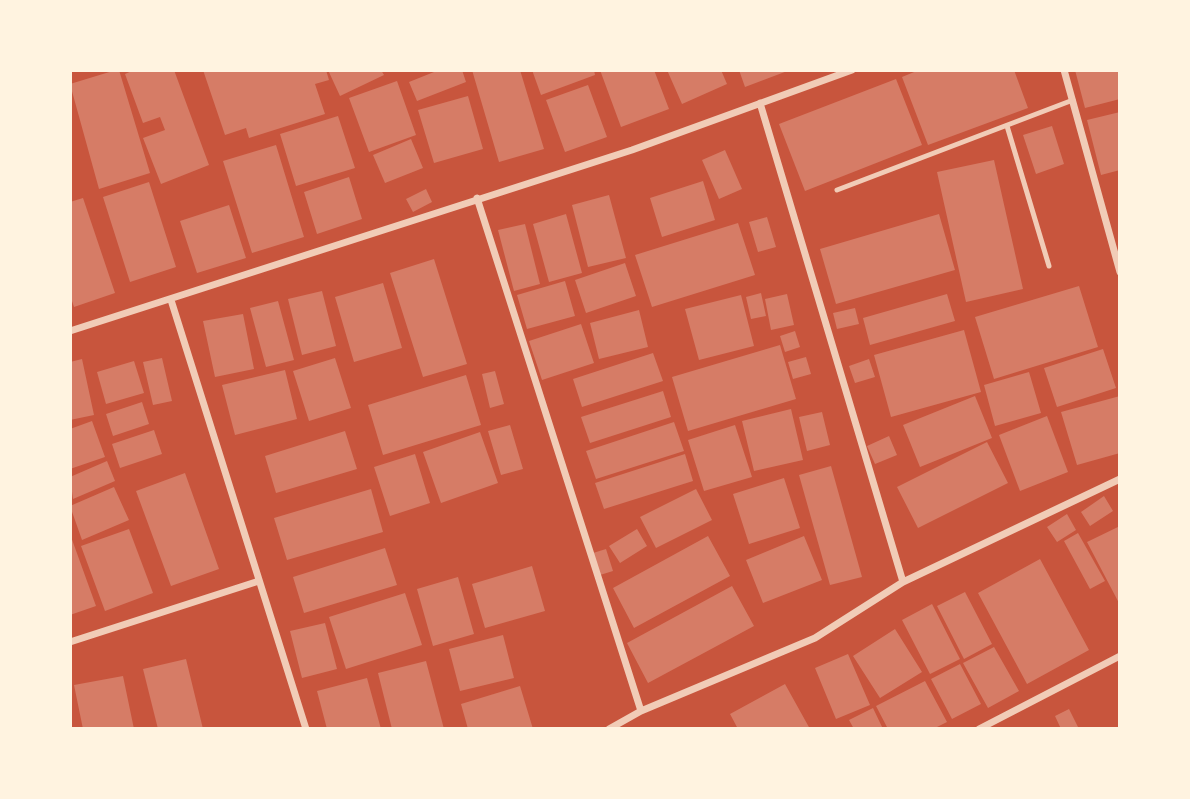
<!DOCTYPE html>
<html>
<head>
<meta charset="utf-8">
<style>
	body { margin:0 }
	#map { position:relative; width:1190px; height:799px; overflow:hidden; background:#c8553d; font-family:"IBM Plex Sans",sans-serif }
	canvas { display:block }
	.frame { position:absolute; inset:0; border:72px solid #fff3e0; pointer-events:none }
</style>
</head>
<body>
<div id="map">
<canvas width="1190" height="799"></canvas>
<div class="frame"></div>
</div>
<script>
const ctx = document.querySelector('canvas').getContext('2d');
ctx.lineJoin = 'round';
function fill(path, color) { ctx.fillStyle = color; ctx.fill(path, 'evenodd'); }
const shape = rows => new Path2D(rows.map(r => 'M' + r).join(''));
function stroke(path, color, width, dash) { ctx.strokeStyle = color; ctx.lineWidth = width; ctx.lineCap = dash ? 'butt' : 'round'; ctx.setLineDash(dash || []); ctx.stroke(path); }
const building = shape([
	[116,70,119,70,150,173,99,189,70,84],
	[134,70,174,70,209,165,161,184,143,138,165,130,160,117,143,123,125,74],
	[203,70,326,70,329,80,315,84,325,114,249,138,246,128,225,135],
	[328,70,381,70,384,75,340,96],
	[439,70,462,70,466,82,417,101,409,82],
	[472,70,520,70,544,149,499,162],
	[532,70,594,70,595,75,541,95],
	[600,70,654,70,669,109,621,127],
	[667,70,721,70,727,84,682,104],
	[739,70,790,70,745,87],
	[919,70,1014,70,1028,108,928,145,902,77],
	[1075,70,1120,70,1120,99,1085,108],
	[896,79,922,145,805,191,779,124],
	[397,81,416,135,369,152,349,98],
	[588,85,607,137,565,152,546,100],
	[468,96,483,149,434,163,418,110],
	[1120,112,1120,170,1101,175,1087,120],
	[338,116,355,168,296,186,280,134],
	[1052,126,1064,164,1036,174,1023,135],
	[411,139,423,168,385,183,373,155],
	[276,145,304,237,252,253,223,161],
	[725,150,742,189,719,199,702,160],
	[994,160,1023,289,966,302,937,172],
	[349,177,362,219,317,234,304,192],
	[703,181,715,220,662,237,650,198],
	[149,182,176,267,130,282,103,197],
	[426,189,432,202,413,212,406,199],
	[609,195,626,258,588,267,572,205],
	[83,198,115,293,74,307,70,295,70,202],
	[229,205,246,258,197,273,180,221],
	[566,214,582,273,549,282,533,224],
	[939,214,955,270,836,304,820,249],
	[767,217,776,247,758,252,749,222],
	[738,223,755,275,652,307,635,255],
	[525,224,540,284,514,291,498,230],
	[434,259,467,364,423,377,390,273],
	[625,263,636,296,586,313,575,280],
	[565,281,575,316,527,329,517,295],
	[383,283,402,348,354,362,335,297],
	[1079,286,1098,347,994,379,975,317],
	[322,291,336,346,302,355,288,299],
	[761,293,766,316,751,319,746,297],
	[787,294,794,325,771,330,765,299],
	[947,294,955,321,870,345,863,318],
	[741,295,754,346,699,360,685,309],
	[278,301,294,360,266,367,250,308],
	[855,308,859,324,837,329,833,313],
	[639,310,648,347,599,359,590,323],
	[243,314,254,369,215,377,203,321],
	[581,324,594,363,542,380,529,341],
	[964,330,981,392,891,417,874,355],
	[795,331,800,347,785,352,780,336],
	[780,345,796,399,688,431,672,377],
	[1103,349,1116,388,1057,407,1044,368],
	[653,353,663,381,582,407,573,379],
	[806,357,811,374,793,379,788,362],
	[162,358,172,401,153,405,143,362],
	[335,358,351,408,309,421,293,371],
	[82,359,94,415,70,420,70,362],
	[869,359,875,377,855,383,849,366],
	[134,361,144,393,106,404,97,372],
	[285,370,297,419,235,435,222,385],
	[495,371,504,404,490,408,482,374],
	[1029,372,1041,413,995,426,984,385],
	[466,375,481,425,383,455,368,405],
	[663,391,671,417,590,443,581,417],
	[975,396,992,438,920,467,903,425],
	[1120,396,1120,453,1077,465,1061,412],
	[142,402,149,424,113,436,106,414],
	[791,409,803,460,754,471,742,421],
	[822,412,830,445,807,451,799,417],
	[1047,416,1068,472,1020,491,999,435],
	[92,421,105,457,70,469,70,429],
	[674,422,684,451,596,479,586,451],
	[510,425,523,469,501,475,488,431],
	[735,425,752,477,704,491,688,440],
	[154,430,162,454,120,468,112,444],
	[345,431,357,469,276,493,265,456],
	[480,432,498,483,441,503,423,452],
	[889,436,897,455,875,464,867,446],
	[987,442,1008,483,918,528,897,487],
	[415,454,430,503,390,516,374,467],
	[685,454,693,481,604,509,595,483],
	[107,461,115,481,73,499,70,477],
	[831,466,862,577,830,585,799,475],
	[185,473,219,569,171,586,136,491],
	[784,478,800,528,749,544,733,494],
	[114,487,129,520,82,540,70,506],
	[371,489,383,532,287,560,274,518],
	[696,489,712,520,656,548,640,517],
	[1104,496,1113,511,1090,526,1081,512],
	[1067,514,1076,530,1057,542,1047,527],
	[1120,526,1120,605,1087,542],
	[129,529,153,593,105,611,81,546],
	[637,529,647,546,620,563,609,546],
	[1078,533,1105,581,1090,589,1064,541],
	[70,534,96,606,70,615],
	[708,536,730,576,634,628,613,588],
	[804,536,822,580,763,603,746,560],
	[385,548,397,585,304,613,293,577],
	[606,549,613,571,600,575,593,553],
	[1040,559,1089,650,1027,684,978,593],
	[532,566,545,611,485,628,472,584],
	[458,577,474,634,433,646,417,589],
	[732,586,754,626,648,683,627,643],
	[965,592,992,644,964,659,937,606],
	[405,593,422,645,346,669,329,617],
	[932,604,960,659,930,674,902,620],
	[325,623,337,669,302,678,290,631],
	[895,629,922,672,880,698,853,656],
	[503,635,514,678,460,691,449,649],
	[994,647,1019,691,988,708,963,663],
	[848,654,870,705,836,719,815,668],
	[186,659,203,729,158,729,143,669],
	[426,661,444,729,392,729,378,673],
	[960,664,981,704,952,719,931,679],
	[123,676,134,729,83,729,74,685],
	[367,678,381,729,327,729,317,691],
	[925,681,947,722,933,729,888,729,876,706],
	[785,684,810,729,738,729,730,714],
	[520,686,533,729,468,729,461,704],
	[873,708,883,729,854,729,849,720],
	[1069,709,1079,729,1061,729,1055,716]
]);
const service = shape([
	[1007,126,1049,266],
	[837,190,1073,100]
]);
const minor = shape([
	[1064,70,1120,272],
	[760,103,903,582],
	[477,198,641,711],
	[171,300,306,729],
	[70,331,632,150,852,70],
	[70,642,259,581],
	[609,729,641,711,815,638,903,582,1120,479],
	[979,729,1120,656]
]);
fill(building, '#d67c66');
stroke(service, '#f1ccb7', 5);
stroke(minor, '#f1ccb7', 7);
</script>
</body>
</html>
